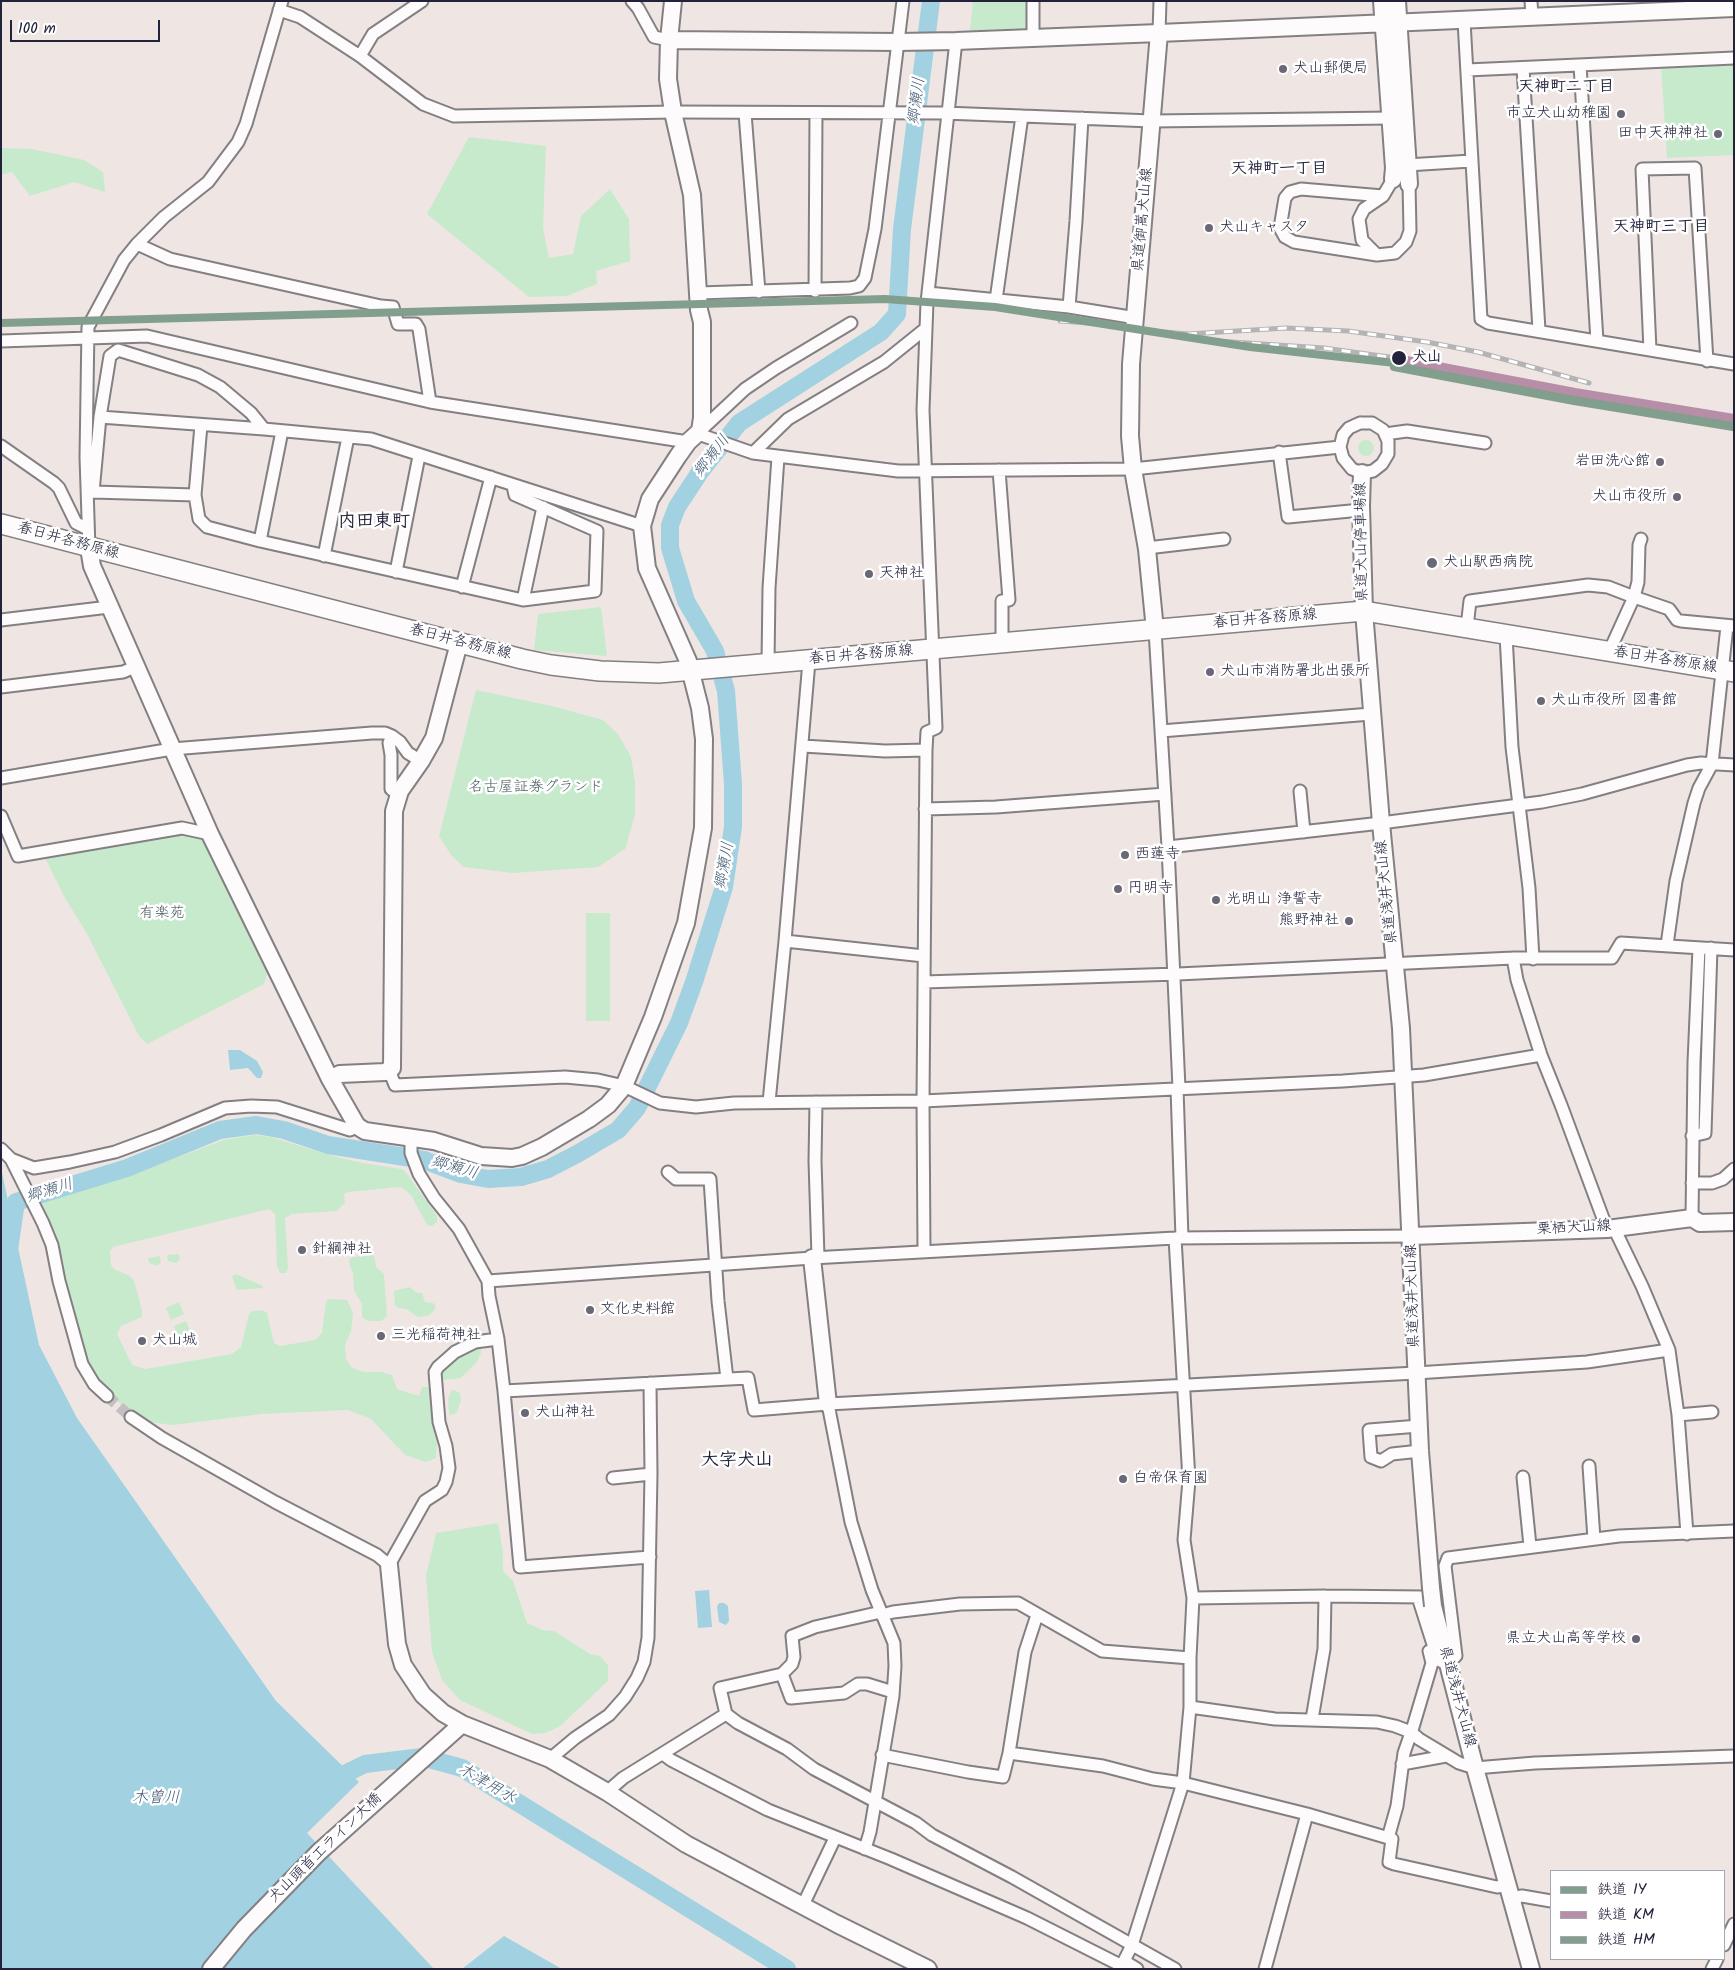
<!DOCTYPE html>
<html>
<head>
<meta charset="utf-8">
<style>
	body { margin:0 }
	#map { position:relative; width:1735px; height:1970px; overflow:hidden; background:#efe6e3; font-family:Kalam,"Klee One",sans-serif }
	canvas { display:block }
	.frame { position:absolute; inset:0; border:2px solid #22223b; pointer-events:none }
	.legend { position:absolute; left:1550px; top:1870px; width:175px; height:90px; box-sizing:border-box; background:#fff; border:1px solid #a7a7b1; margin:0; padding:6px 9px; list-style:none; font-size:15px; color:#22223b }
	.legend li { display:flex; align-items:center; gap:10px; height:25px }
	.legend b { width:25px; border:1px solid #a7a7b1 }
	.scale { position:absolute; left:10px; top:20px; width:150px; height:22px; box-sizing:border-box; border:2px solid #22223b; border-top:0; padding-left:6px; font-size:15px; line-height:18px; white-space:nowrap; color:#22223b; -webkit-text-stroke:4px #fff; paint-order:stroke }
</style>
</head>
<body>
<div id="map">
<canvas width="1735" height="1970"></canvas>
<div class="frame"></div>
<ul class="legend">
<li><b style="height:6px;background:#829e8d"></b>鉄道 IY</li>
<li><b style="height:6px;background:#b78ea8"></b>鉄道 KM</li>
<li><b style="height:6px;background:#829e8d"></b>鉄道 HM</li>
</ul>
<div class="scale">100 m</div>
</div>
<script>
const ctx = document.querySelector('canvas').getContext('2d');
ctx.lineJoin = 'round';
function fill(path, color) { ctx.fillStyle = color; ctx.fill(path, 'evenodd'); }
const shape = rows => new Path2D(rows.map(r => 'M' + r).join(''));
function stroke(path, color, width, dash) { ctx.strokeStyle = color; ctx.lineWidth = width; ctx.lineCap = dash ? 'butt' : 'round'; ctx.setLineDash(dash || []); ctx.stroke(path); }
function label(font, color, halo, rows, align = 'center') {
  ctx.font = font + ' Kalam,"Klee One",sans-serif'; ctx.lineWidth = 5; ctx.setLineDash([]); ctx.textBaseline = 'middle'; ctx.strokeStyle = halo; ctx.fillStyle = color; for (const [text, x, y, turn = 0] of rows) {
    ctx.save(); ctx.translate(x, y); ctx.rotate((+turn || 0) * Math.PI / 180); ctx.textAlign = isNaN(turn) ? turn : align; if (halo) ctx.strokeText(text, 0, 0); ctx.fillText(text, 0, 0); ctx.restore();
  }
}
const green = shape([
	[973,1,1026,1,1026,28,970,31],
	[1734,63,1734,155,1667,158,1661,66],
	[469,137,546,146,543,228,549,258,573,254,581,216,610,189,629,219,630,261,596,271,597,284,566,296,529,297,427,214],
	[1,148,32,149,84,160,103,172,105,192,74,182,30,196,12,172,1,175],
	'1358 448a8 8 0 1 1 16 0a8 8 0 1 1-16 0Z',
	[601,607,607,656,534,650,538,614],
	[476,690,552,706,603,720,618,734,631,757,635,782,635,815,625,849,598,867,513,873,464,867,451,855,439,836],
	[175,835,194,835,209,839,270,964,264,984,147,1044,139,1036,86,932,65,898,44,856],
	[586,913,610,913,610,1021,586,1021],
	[254,1135,271,1137,329,1155,358,1162,401,1169,405,1171,428,1203,437,1216,437,1222,432,1226,427,1225,411,1195,401,1187,348,1192,344,1194,345,1203,336,1211,292,1214,285,1218,288,1268,286,1273,280,1273,277,1266,275,1214,269,1209,113,1247,110,1252,111,1265,114,1269,130,1276,134,1281,142,1310,142,1317,121,1326,117,1334,132,1365,145,1369,232,1354,241,1347,249,1314,252,1311,262,1310,267,1313,274,1343,280,1346,315,1340,322,1333,326,1301,329,1299,347,1300,353,1313,351,1331,345,1345,346,1359,352,1368,364,1372,381,1372,392,1375,397,1389,419,1396,422,1387,428,1387,430,1390,433,1421,437,1442,436,1458,426,1462,405,1455,371,1419,348,1410,262,1414,173,1425,148,1422,112,1398,96,1381,84,1353,66,1287,63,1260,56,1235,43,1206,43,1200,113,1181,224,1140],
	[179,1254,180,1259,176,1263,168,1261,167,1255],
	[372,1255,375,1258,376,1267,384,1274,387,1316,381,1321,368,1321,362,1317,362,1304,354,1290,353,1272,350,1267,349,1259,353,1257],
	[160,1256,161,1262,157,1266,149,1263,148,1258],
	[236,1274,263,1286,263,1288,237,1290,232,1276],
	[409,1287,417,1293,422,1293,425,1302,433,1303,436,1306,433,1312,427,1316,418,1317,406,1309,398,1308,395,1305,394,1291],
	[179,1302,184,1314,171,1320,166,1308],
	[186,1321,191,1333,179,1338,174,1326],
	[479,1347,481,1349,481,1353,477,1362,461,1378,442,1380,440,1378,441,1370,470,1350],
	[454,1390,460,1393,461,1400,457,1412,454,1414,449,1415,448,1399,451,1391],
	[498,1523,503,1552,503,1571,513,1581,527,1623,542,1630,554,1631,590,1654,600,1656,608,1665,608,1681,559,1727,545,1733,532,1734,460,1700,442,1680,432,1652,426,1576,436,1533]
]);
const water = shape([
	[228,1050,240,1050,257,1061,263,1072,261,1078,257,1078,248,1068,230,1070],
	[1,1168,39,1345,77,1418,276,1701,359,1782,307,1833,434,1969,1,1969],
	[709,1590,712,1627,698,1628,695,1591],
	[719,1603,724,1603,728,1606,729,1621,726,1625,719,1622,717,1607],
	[504,1936,562,1969,462,1969]
]);
const river = shape([
	[1,1264,8,1257,16,1202,127,1168,220,1130,256,1125,284,1130,328,1145,424,1160,461,1174,488,1179,521,1177,548,1169,577,1154,618,1130,637,1108,679,1023,694,982,724,887,733,827,733,784,726,691,715,651,686,601,670,548,670,525,677,507,700,472,739,423,881,332,897,314,902,229,931,1],
	[328,1782,365,1764,422,1757,462,1768,787,1969]
]);
const streetTunnel = shape([
	[107,1396,131,1417]
]);
const street = shape([
	[632,1,638,8,654,37,669,40],
	[1033,1,1033,38],
	[1531,1,1532,16],
	[279,10,300,17,360,56,423,104,454,116,673,112,944,113,1152,121,1391,118],
	[1464,21,1481,319,1488,323,1734,364],
	[1159,33,1160,1],
	[360,56,373,34,422,1],
	[1580,65,1597,341],
	[1523,68,1539,330],
	[1467,70,1734,58],
	[745,113,759,292],
	[1407,165,1471,161],
	[1393,179,1383,196,1301,189,1290,192,1285,198,1280,228,1285,237,1294,242,1377,255,1395,253,1406,242,1410,231,1409,184],
	[137,244,170,259,381,306,393,307,398,324,416,324,419,329,430,402],
	[1377,255,1362,240,1359,219,1364,209,1383,196],
	[815,291,816,113],
	[699,293,850,288,859,286,865,278,875,229,903,1],
	[928,293,1069,307,1136,318],
	[996,300,1022,116],
	[1069,307,1076,221,1082,118],
	[851,323,776,368,745,389,700,431,704,436,753,453,898,471,1133,469,1340,447],
	[1,341,147,336,430,402,688,442],
	[1650,350,1642,169,1695,168,1707,361],
	[100,417,264,429,371,439,642,526],
	[1360,423,1372,423,1383,430,1388,441,1388,454,1382,464,1373,471,1362,473,1352,469,1343,458,1340,447,1343,435,1349,428,1360,423],
	[1385,434,1407,431,1485,443],
	[1,446,54,483,59,488,76,523,88,529],
	[1279,452,1288,517,1361,510],
	[753,453,788,419,884,362,925,329],
	[999,470,1009,600,1002,601,1002,644],
	[88,492,93,492,100,417,110,356,118,350,198,375,220,387,251,413,264,429],
	[93,492,195,495,199,519,207,527,260,541,523,600,595,591,597,531,515,495,513,486],
	[195,495,201,425],
	[1641,539,1639,545,1638,582,1634,597,1669,609,1677,620,1681,621,1734,626],
	[260,541,282,431],
	[89,548,86,457,88,327,124,260,137,244,164,217,208,182,238,142,246,124,282,1],
	[1147,548,1224,539],
	[324,556,348,437],
	[396,572,419,456],
	[462,587,491,477],
	[523,600,543,507],
	[1,620,109,607],
	[1467,627,1470,601,1588,585,1608,587,1634,597,1609,652],
	[1155,630,1168,847,1179,1088],
	[1506,635,1512,747,1529,888,1533,959],
	[768,664,769,588,778,457],
	[1,687,123,672,135,667],
	[1161,731,1371,714],
	[392,736,389,743,391,755,391,789,399,795],
	[803,746,885,751,926,750],
	[1,778,172,749,372,733,385,733,392,736,400,742,408,753,421,761],
	[1300,791,1304,832],
	[925,809,996,807,1165,794],
	[1,816,18,856,182,828,210,834],
	[1168,847,1381,823,1542,802,1582,794,1687,765,1701,763,1734,765],
	[785,941,924,956],
	[1667,945,1676,881,1694,803,1699,788,1712,764,1727,626],
	[1513,958,1517,980,1541,1055,1561,1105,1607,1229],
	[924,982,1178,974,1513,958,1612,958,1621,943,1734,950],
	[389,1070,395,1085,565,1077,598,1080,624,1086,660,1103,696,1107,734,1103,923,1101,1343,1081,1424,1075,1541,1055],
	[1177,1088,1182,1238],
	[769,1102,785,941,809,661],
	[816,1102,815,1161,818,1257],
	[1692,1136,1705,1133,1711,948],
	[411,1137,411,1153,419,1174,434,1198,459,1229,488,1281,489,1296,498,1339,504,1391,520,1567,650,1557],
	[1,1149,11,1159,43,1223,52,1245,59,1281,82,1364,94,1384,107,1396],
	[11,1159,34,1168,70,1162,115,1152,161,1135,225,1108,251,1106,277,1107,350,1130,357,1126],
	[668,1172,676,1179,710,1179,718,1301,727,1379],
	[1692,1183,1712,1183,1723,1179,1734,1169],
	[1692,1218,1694,1062,1699,948],
	[1614,1228,1642,1286,1669,1350,1678,1415,1687,1534],
	[924,1251,923,1101,926,750,927,732,936,728,923,410,927,302,956,41],
	[488,1281,812,1258,1175,1238,1412,1236],
	[504,1391,748,1378,754,1410,828,1404,1416,1373,1587,1362,1669,1350],
	[828,1404,851,1522,872,1590,894,1643,895,1666,893,1696,870,1832,865,1849],
	[1678,1415,1712,1412],
	[131,1417,162,1438,275,1502,377,1555,389,1565,425,1501,442,1490,446,1482,449,1468,446,1446,439,1422,435,1372,438,1367,455,1352,475,1342,498,1339],
	[1419,1426,1369,1430,1371,1457,1381,1461,1392,1454,1420,1451],
	[1589,1466,1594,1539],
	[1523,1477,1530,1546],
	[613,1478,651,1474],
	[1418,1597,1438,1660,1447,1664,1456,1656,1445,1566,1448,1558,1619,1536,1734,1531],
	[1193,1598,1325,1596,1424,1597],
	[882,1615,893,1612,960,1604,1018,1603,1102,1651,1190,1658],
	[782,1674,791,1698,844,1693,858,1684,867,1684,893,1692],
	[1190,1707,1275,1719,1377,1722,1395,1726,1411,1732,1419,1739,1459,1763,1475,1768,1535,1763,1734,1756],
	[726,1714,720,1688,782,1674,792,1664,794,1657,792,1636,815,1627,881,1612],
	[1312,1719,1324,1649,1325,1596],
	[1009,1753,1025,1652,1037,1615],
	[663,1754,671,1760,768,1810,891,1859,1027,1918,1122,1966],
	[882,1755,968,1772,1003,1777,1009,1753,1103,1766,1153,1779,1183,1783,1307,1814,1392,1839,1389,1862,1394,1864,1497,1887,1508,1885],
	[550,1759,575,1738,609,1715,625,1697,637,1678,644,1662,648,1638,651,1474,650,1383],
	[1402,1764,1446,1756],
	[607,1792,623,1778,726,1714,738,1723,787,1749,814,1769,916,1823,932,1835,1012,1877,1175,1969],
	[1388,1838,1397,1806,1404,1753,1413,1727,1432,1663,1429,1651],
	[1511,1898,1522,1896,1551,1901],
	[803,1905,835,1838],
	[1724,1945,1734,1924],
	[1124,1961,1137,1969],
	[1120,1969,1132,1945,1183,1783,1190,1707,1190,1658,1193,1598,1184,1540,1189,1480,1175,1238],
	[1265,1969,1307,1814],
	[1712,1969,1717,1959]
]);
const secondary = shape([
	[673,1,669,40,898,42,956,41,1159,33,1734,8],
	[1382,1,1394,168,1393,179],
	[1397,1,1409,184],
	[1362,473,1361,506,1364,611,1381,823,1401,1028,1420,1451,1431,1588],
	[89,548,92,566,210,834,330,1079,357,1126,365,1131,434,1141,481,1156,512,1158,522,1156,542,1147,589,1119,608,1105,624,1086,653,1017,686,923,703,828,704,739,700,708,688,661,647,568,642,526,650,499,678,456,688,442,700,431,702,418,702,322,699,310,692,195,673,112,668,79,669,40],
	[1155,630,1147,549,1133,469,1130,436,1131,364,1159,33],
	[330,1079,340,1074,385,1072,392,1068,394,811,400,791,421,761,434,738,459,643],
	[1412,1236,1607,1229,1692,1218,1700,1223,1734,1222],
	[812,1258,828,1404],
	[389,1565,397,1644,403,1665,423,1695,443,1713,462,1724,550,1759,607,1792,686,1844,837,1924,928,1969],
	[1433,1606,1475,1768,1531,1969],
	[211,1969,244,1929,319,1852,462,1724]
]);
const primary = shape([
	[1,524,522,659,551,665,600,671,659,673,1364,611,1734,672]
]);
const rail = shape([
	[1060,321,1117,325],
	[1152,331,1188,334,1286,328,1348,331,1427,342,1478,352,1589,383],
	[1216,341,1324,348,1396,358]
]);
const secondaryBridge = shape([
	[1431,1588,1433,1606]
]);
const rail1 = shape([
	[1,323,885,299,995,307,1250,347,1395,363,1492,379,1602,403,1734,425]
]);
const rail2 = shape([
	[1396,358,1575,392,1734,418]
]);
const rail3 = shape([
	[1394,367,1574,401,1733,427]
]);
const markers = [
	[1283,69,5,"#6a6776"],
	[1621,114,5,"#6a6776"],
	[1718,134,5,"#6a6776"],
	[1209,228,5,"#6a6776"],
	[1399,358,8,"#22223b"],
	[1660,462,5,"#6a6776"],
	[1677,497,5,"#6a6776"],
	[1432,563,6,"#6a6776"],
	[869,574,5,"#6a6776"],
	[1210,672,5,"#6a6776"],
	[1541,701,5,"#6a6776"],
	[1125,855,5,"#6a6776"],
	[1118,889,5,"#6a6776"],
	[1216,900,5,"#6a6776"],
	[1349,921,5,"#6a6776"],
	[302,1250,5,"#6a6776"],
	[590,1310,5,"#6a6776"],
	[381,1336,5,"#6a6776"],
	[142,1341,5,"#6a6776"],
	[525,1413,5,"#6a6776"],
	[1123,1479,5,"#6a6776"],
	[1636,1639,5,"#6a6776"]
];
const poiNames = [
	["犬山郵便局",1293,69],
	["市立犬山幼稚園",1611,114,"right"],
	["田中天神神社",1708,134,"right"],
	["犬山キャスタ",1219,228],
	["岩田洗心館",1650,462,"right"],
	["犬山市役所",1667,497,"right"],
	["犬山駅西病院",1443,563],
	["天神社",879,574],
	["犬山市消防署北出張所",1220,672],
	["犬山市役所 図書館",1551,701],
	["西蓮寺",1135,855],
	["円明寺",1128,889],
	["光明山 浄誓寺",1226,900],
	["熊野神社",1339,921,"right"],
	["針綱神社",312,1250],
	["文化史料館",600,1310],
	["三光稲荷神社",391,1336],
	["犬山城",152,1341],
	["犬山神社",535,1413],
	["白帝保育園",1133,1479],
	["県立犬山高等学校",1626,1639,"right"]
];
const streetNames = [
	["県道御嵩犬山線",1144,220,-85],
	["春日井各務原線",68,542,15],
	["県道犬山停車場線",1363,542,-91],
	["春日井各務原線",1265,620,-5],
	["春日井各務原線",460,643,14],
	["春日井各務原線",861,656,-5],
	["春日井各務原線",1665,661,9],
	["県道浅井犬山線",1388,892,-96],
	["栗栖犬山線",1574,1229,-3],
	["県道浅井犬山線",1414,1296,-92],
	["県道浅井犬山線",1456,1697,75],
	["犬山頭首工ライン大橋",326,1849,-44]
];
const stopNames = [
	["犬山",1412,358]
];
const parkNames = [
	["名古屋証券グランド",536,788],
	["有楽苑",162,914]
];
const neighbourhoodNames = [
	["天神町二丁目",1566,88],
	["天神町一丁目",1279,170],
	["天神町三丁目",1661,228]
];
const waterNames = [
	["郷瀬川",918,101,-83],
	["郷瀬川",713,457,-52],
	["郷瀬川",726,866,-80],
	["郷瀬川",454,1169,16],
	["郷瀬川",50,1192,-17],
	["木津用水",486,1785,30],
	["木曽川",156,1799]
];
const quarterNames = [
	["内田東町",374,523],
	["大字犬山",737,1462]
];
fill(green, '#c7eacc');
fill(water, '#a2d1e2');
stroke(river, '#a2d1e2', 18);
stroke(streetTunnel, '#c6bfc1', 11, [11, 5.5]);
stroke(street, '#837f82', 15);
stroke(secondary, '#837f82', 20);
stroke(primary, '#837f82', 22);
stroke(street, '#fdfbfb', 11);
stroke(secondary, '#fdfbfb', 16);
stroke(primary, '#fdfbfb', 19);
stroke(rail, '#b4b3b6', 5);
stroke(rail, '#fff', 3, [9]);
stroke(secondaryBridge, '#837f82', 20, []);
stroke(secondaryBridge, '#fdfbfb', 16);
stroke(rail1, '#829e8d', 8);
stroke(rail2, '#b78ea8', 8);
stroke(rail3, '#829e8d', 8);
for (const [x, y, r, color] of markers) { const dot = new Path2D(); dot.arc(x, y, r, 0, 2 * Math.PI); ctx.fillStyle = color; ctx.fill(dot); stroke(dot, '#fff', 2); }
label('15px', '#22223b', '#fff', poiNames, 'left');
label('15px', '#22223b', '#fff', streetNames);
label('bold 15px', '#22223b', '#fff', stopNames, 'left');
label('15px', '#4a5f61', '#fff', parkNames);
label('bold 16px', '#22223b', '#fff', neighbourhoodNames);
label('italic 16px', '#435c75', '#fff', waterNames);
label('bold 18px', '#22223b', '#fff', quarterNames);
</script>
</body>
</html>
